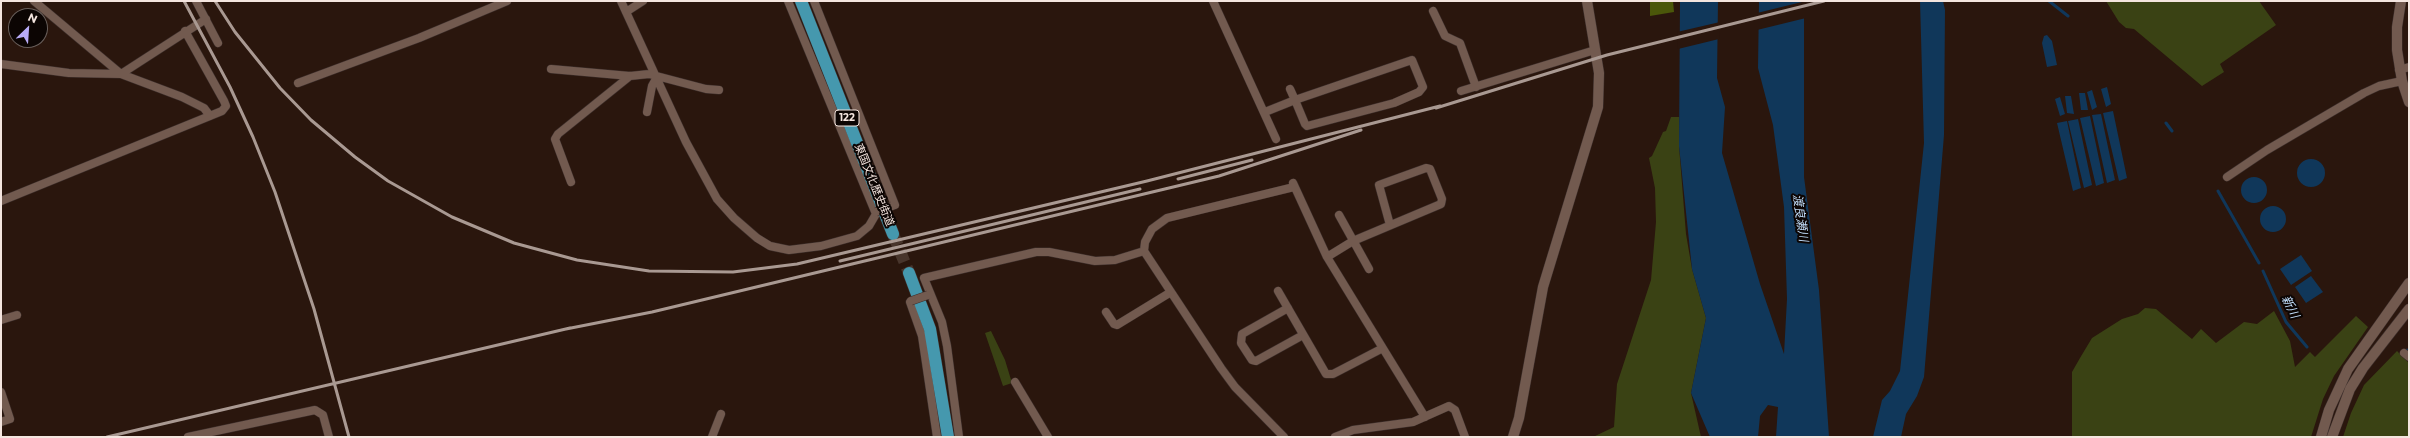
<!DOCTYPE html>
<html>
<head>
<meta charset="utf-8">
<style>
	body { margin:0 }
	#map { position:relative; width:2410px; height:438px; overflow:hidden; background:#2a160d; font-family:Montserrat,sans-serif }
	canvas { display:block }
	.frame { position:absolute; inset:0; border:2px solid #f4e5df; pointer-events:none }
	.north { position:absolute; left:8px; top:8px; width:40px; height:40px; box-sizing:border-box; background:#0c0503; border:1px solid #695f5b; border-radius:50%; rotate:25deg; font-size:11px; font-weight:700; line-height:16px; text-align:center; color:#f4e5df }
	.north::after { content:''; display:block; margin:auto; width:14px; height:18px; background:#b8abf7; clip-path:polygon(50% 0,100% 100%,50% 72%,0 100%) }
</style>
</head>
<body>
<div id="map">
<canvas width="2410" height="438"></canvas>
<div class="frame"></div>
<div class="north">N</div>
</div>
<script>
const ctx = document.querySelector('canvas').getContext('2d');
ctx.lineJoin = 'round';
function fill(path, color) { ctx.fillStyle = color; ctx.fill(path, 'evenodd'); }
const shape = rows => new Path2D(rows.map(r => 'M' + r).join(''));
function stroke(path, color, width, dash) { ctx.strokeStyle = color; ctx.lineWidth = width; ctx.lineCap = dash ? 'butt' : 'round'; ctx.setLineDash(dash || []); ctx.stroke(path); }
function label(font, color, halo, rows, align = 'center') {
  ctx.font = font + ' Montserrat,"Noto Sans JP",sans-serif'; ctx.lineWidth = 4; ctx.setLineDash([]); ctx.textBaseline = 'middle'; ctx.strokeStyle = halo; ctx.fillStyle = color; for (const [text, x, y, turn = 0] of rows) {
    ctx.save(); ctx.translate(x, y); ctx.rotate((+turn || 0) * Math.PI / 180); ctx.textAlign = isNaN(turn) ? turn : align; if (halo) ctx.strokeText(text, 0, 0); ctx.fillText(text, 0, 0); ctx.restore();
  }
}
const green = shape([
	[2106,1,2259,1,2276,25,2220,64,2224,72,2202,86,2134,29,2126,28,2119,22],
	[1671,117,1679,117,1679,146,1686,234,1692,269,1706,318,1691,393,1701,437,1593,437,1614,427,1617,384,1651,280,1656,222,1655,188,1649,158,1652,156,1663,132,1666,131],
	[2145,308,2156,309,2192,339,2201,329,2216,343,2244,322,2257,324,2274,311,2290,341,2295,367,2310,352,2315,357,2356,316,2368,327,2334,376,2323,399,2311,437,2072,437,2072,372,2080,358,2092,338,2122,319,2138,314],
	[991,331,1005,360,1012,383,1003,386,985,333],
	[2397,351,2409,363,2409,437,2343,437,2351,413,2364,385]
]);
const forest = shape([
	[1650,1,1673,1,1674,12,1650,16]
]);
const water = shape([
	[1680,1,1718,1,1717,78,1725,107,1722,153,1760,284,1784,354,1787,299,1784,207,1773,125,1758,68,1759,1,1804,1,1804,177,1819,290,1829,437,1776,437,1778,407,1768,405,1760,416,1758,437,1710,437,1691,393,1706,318,1692,269,1679,146],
	[1920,1,1943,1,1945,10,1944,135,1924,377,1917,396,1906,414,1901,437,1873,437,1882,400,1890,391,1900,371,1924,143],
	[2047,35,2052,41,2057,65,2047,67,2042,43,2044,36],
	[2107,87,2111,104,2106,107,2101,89],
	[2092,90,2097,107,2092,110,2087,92],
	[2079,93,2085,93,2088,110,2081,110],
	[2065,96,2071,96,2074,114,2067,113],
	[2060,97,2065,114,2060,116,2055,99],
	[2113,111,2127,178,2119,181,2103,113],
	[2101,114,2115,180,2107,183,2092,115],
	[2090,116,2104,183,2096,186,2080,118],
	[2078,119,2092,185,2084,188,2068,121],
	[2067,121,2081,188,2073,191,2057,123],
	'2297 173a14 14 0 1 1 28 0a14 14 0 1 1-28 0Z',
	'2241 190a13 13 0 1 1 26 0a13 13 0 1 1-26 0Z',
	'2260 219a13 13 0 1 1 26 0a13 13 0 1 1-26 0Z',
	[2301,255,2312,271,2291,285,2280,269],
	[2311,276,2323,292,2306,303,2295,287]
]);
const pier = shape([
	[1806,1,1806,18,1757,30,1757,13],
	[1720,22,1719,39,1678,49,1677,32]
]);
const stream = shape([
	[2049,1,2068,16],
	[2166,123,2172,131],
	[2218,191,2259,263],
	[2263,271,2286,322,2307,347],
	[2407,350,2409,352]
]);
const trunkTunnel = shape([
	[893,234,909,273]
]);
const minor = shape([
	[34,1,121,74,182,97,204,108,210,116],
	[196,1,218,43],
	[621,1,686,142,717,199,734,218,757,238,770,246,789,250,821,246,857,236,869,226,876,214,788,1],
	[814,1,895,205,892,206],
	[1213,1,1276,139],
	[1433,11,1445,36,1460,43,1476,87],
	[626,12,643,1],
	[1,64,69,73,121,74,206,19],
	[551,69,630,76,649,74,706,89,719,90],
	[2399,70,2409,67],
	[298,83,419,38,507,1],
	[1461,91,1595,50],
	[647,112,652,86,657,77],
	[1265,112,1295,100,1412,60,1423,87,1419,92,1394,103,1307,126,1305,124,1295,100,1290,89],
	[2227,177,2267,150,2364,93,2379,86,2402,81],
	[571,182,555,139,558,134,630,76],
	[1293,183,1327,257,1425,417],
	[1,201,222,111,226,106,224,101,185,31],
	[1339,215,1369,269],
	[1327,257,1353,241,1441,204,1442,199,1430,169,1426,168,1379,185,1390,225],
	[1278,291,1326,374,1333,374,1381,349],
	[911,301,910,302,922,336,937,437],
	[1288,308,1242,334,1241,343,1252,360,1256,361,1303,335],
	[1106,312,1114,324,1117,325,1171,292],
	[1,320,17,315],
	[2404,353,2409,357],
	[1015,382,1048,437],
	[1,392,10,419,1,422],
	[188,437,315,410,323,415,329,437],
	[712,437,721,414],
	[959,437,947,346,942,322,924,278,1036,252,1049,252,1095,261,1115,260,1144,251],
	[1284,437,1235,387,1221,368,1144,251,1145,242,1152,229,1167,218,1294,187],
	[1335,437,1353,430,1413,422,1449,406,1455,410,1465,437]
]);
const tertiary = shape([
	[2401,1,2397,27,2397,50,2402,81,2409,102],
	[1513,437,1519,418,1543,287,1598,107,1599,73,1587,1],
	[2321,437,2329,410,2348,369,2409,283],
	[2332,437,2350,389,2363,368,2409,309]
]);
const trunk = shape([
	[801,1,893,234],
	[909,273,930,329,948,437]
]);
const rail = shape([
	[184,1,230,87,253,137,275,192,314,309,349,437],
	[215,1,235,32,280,88,311,120,355,157,388,181,452,217,514,243,577,260,649,271,733,272,797,264,1147,181,1440,106],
	[1436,108,1607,55,1824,1],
	[1178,179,1252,160],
	[840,261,1140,189],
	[566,329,652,312,1219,176,1361,130],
	[107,437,570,328]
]);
const minorBridge = shape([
	[876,212,892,206],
	[911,301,928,295]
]);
const shields = [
	[847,118,24]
];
const shieldNames = [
	["122",847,118]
];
const streetNames = [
	["東国文化歴史街道",874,185,68]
];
const waterNames = [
	["渡良瀬川",1800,218,82],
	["新川",2290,307,63]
];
fill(green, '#3a4214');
fill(forest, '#4b570a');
fill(water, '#10375a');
fill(pier, '#2a160d');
stroke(stream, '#10375a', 3);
stroke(trunkTunnel, '#48352c', 12, [12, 6]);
stroke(minor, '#3e302d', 9);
stroke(tertiary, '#3e302d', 11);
stroke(trunk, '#3e302d', 13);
stroke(minor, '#725a4f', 8);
stroke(tertiary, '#725a4f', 10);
stroke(trunk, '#4598ae', 12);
stroke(rail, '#a99992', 3);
stroke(minorBridge, '#3e302d', 9, []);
stroke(minorBridge, '#725a4f', 8);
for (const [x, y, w] of shields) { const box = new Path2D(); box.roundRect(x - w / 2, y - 8, w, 16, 3); ctx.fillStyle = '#0c0503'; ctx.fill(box); stroke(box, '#f4e5df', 1); }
label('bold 10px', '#f4e5df', null, shieldNames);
label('11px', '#f4e5df', '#0c0503', streetNames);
label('italic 12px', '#c1ddfa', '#0c0503', waterNames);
</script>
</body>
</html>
